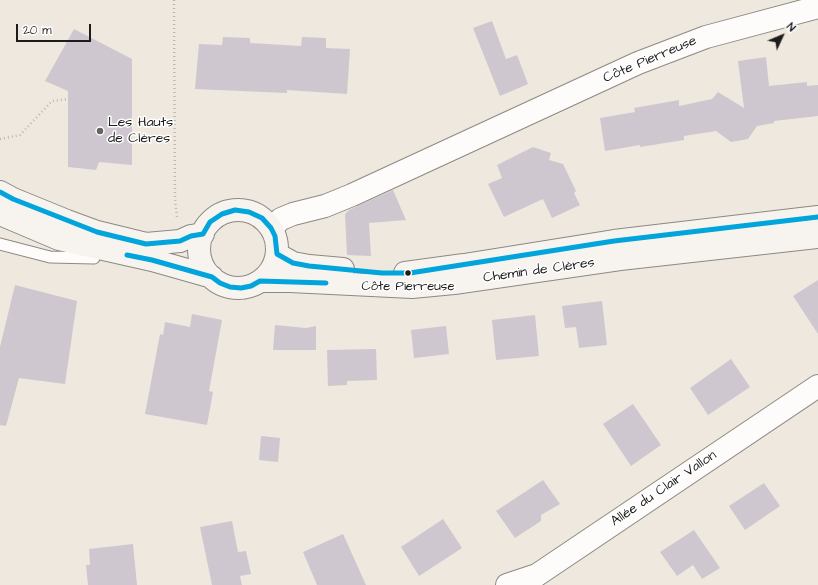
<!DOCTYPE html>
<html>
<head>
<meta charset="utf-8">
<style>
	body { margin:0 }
	#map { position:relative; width:818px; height:585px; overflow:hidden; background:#efe8de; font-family:"Architects Daughter",sans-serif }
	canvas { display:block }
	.north { position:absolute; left:762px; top:16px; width:40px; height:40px; -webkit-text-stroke:3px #fff; paint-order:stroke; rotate:46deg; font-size:11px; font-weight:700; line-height:16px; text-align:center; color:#1c1c1c }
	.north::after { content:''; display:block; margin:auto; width:14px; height:18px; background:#1c1c1c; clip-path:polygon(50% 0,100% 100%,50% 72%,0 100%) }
	.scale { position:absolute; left:16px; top:24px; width:75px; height:18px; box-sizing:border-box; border:2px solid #1c1c1c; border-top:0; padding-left:5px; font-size:12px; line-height:14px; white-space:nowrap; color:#1c1c1c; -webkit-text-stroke:3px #fff; paint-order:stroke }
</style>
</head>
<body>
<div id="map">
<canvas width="818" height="585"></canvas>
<div class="north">N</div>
<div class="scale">20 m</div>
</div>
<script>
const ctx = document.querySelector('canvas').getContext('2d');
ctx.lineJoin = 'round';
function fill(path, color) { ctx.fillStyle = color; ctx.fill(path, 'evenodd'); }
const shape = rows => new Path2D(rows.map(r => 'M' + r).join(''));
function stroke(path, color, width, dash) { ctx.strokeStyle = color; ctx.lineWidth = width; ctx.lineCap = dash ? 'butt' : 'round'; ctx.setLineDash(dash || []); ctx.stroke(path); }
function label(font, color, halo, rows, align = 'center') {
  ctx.font = font + ' "Architects Daughter",sans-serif'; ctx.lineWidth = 3; ctx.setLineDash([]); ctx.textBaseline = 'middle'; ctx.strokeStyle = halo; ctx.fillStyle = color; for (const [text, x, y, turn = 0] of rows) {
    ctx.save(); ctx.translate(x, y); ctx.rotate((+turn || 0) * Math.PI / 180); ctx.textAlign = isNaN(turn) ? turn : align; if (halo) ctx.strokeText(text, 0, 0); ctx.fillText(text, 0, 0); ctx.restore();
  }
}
const building = shape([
	[492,21,506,59,517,55,528,84,500,96,473,28],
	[74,29,132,59,132,165,99,162,96,170,68,167,68,91,45,81],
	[223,37,250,38,250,43,301,46,302,37,326,38,326,48,350,49,347,94,287,90,287,93,195,89,199,44,222,45],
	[766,57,769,86,807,82,807,86,818,85,818,116,774,121,774,123,757,126,748,139,731,142,716,131,684,136,684,140,640,147,640,145,605,151,600,118,635,112,634,108,679,100,679,106,712,99,718,92,744,108,738,61],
	[533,147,551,153,549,160,563,164,576,191,574,193,580,205,552,218,543,199,504,217,488,184,502,178,497,165],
	[393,190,406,220,369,223,371,256,347,255,345,214,349,210],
	[818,280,818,334,793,296],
	[15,285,77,301,65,384,19,378,6,426,0,425,0,347],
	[602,301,607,345,579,348,576,327,565,328,562,306],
	[192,314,222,320,209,391,213,392,207,425,145,414,160,334,163,335,165,322,190,327],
	[535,315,539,356,496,360,492,320],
	[275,325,306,328,316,326,316,350,273,350],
	[446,326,449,354,414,358,411,330],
	[376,349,377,380,347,381,347,385,328,386,327,350],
	[731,359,750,387,708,415,690,388],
	[633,404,661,445,631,466,603,424],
	[261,436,280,438,278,462,259,460],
	[543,480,560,504,541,515,541,521,515,538,496,511],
	[764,483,780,506,745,530,729,506],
	[443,519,462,548,419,576,401,547],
	[232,521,238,552,246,551,251,574,240,576,242,585,212,585,200,527],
	[694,530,720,568,702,579,693,565,677,576,660,552],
	[343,534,366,585,317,585,303,552],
	[133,544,137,585,88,585,86,565,90,565,89,549]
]);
const path = shape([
	[174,0,175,199,177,217],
	[0,139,20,135,52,101,68,99],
	[226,296,245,299]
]);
const lane = shape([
	[0,244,50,257,94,258]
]);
const street = shape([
	[271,228,281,219,293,214,325,206,352,195,638,63,706,37,818,7],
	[507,585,537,575,818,386]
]);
const secondary = shape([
	[0,192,13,199,67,221,97,232,146,244,180,241,191,236,203,234],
	'199 249a39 39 0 1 1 78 0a39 39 0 1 1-78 0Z',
	[0,214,59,239,152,260,212,277],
	[277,254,293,263,309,266,343,269],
	[405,273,464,265,614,241,818,217],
	[260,281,290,281,412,287,454,283,620,259,818,237]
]);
const bus1 = shape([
	[0,192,13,199,97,232,146,244,180,241,191,236,203,234,210,222,222,214,235,210,249,212,262,218,271,228,275,236,277,254,293,263,309,266,382,273,410,273,614,241,818,217],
	[127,255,152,260,212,277,220,283,230,287,241,288,251,286,260,281,326,283]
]);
const markers = [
	[100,131,4,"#666360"],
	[408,273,3.5,"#1c1c1c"]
];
const busNames = [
	["Côte Pierreuse",408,287]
];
const streetNames = [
	["Côte Pierreuse",650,60,-23],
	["Chemin de Clères",539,271,-8],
	["Allée du Clair Vallon",664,489,-34]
];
const poiNames = [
	["Les Hauts",108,123],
	["de Clères",108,139]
];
fill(building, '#cfc7cf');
stroke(lane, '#8c8984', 13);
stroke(street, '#8c8984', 24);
stroke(secondary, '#8c8984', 24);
stroke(path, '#b9b8b7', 2.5, [1, 3]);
stroke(lane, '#fdfcfa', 11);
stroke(street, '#fdfcfa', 22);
stroke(secondary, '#f7f3ef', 22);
stroke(bus1, '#01a5dc', 5);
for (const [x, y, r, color] of markers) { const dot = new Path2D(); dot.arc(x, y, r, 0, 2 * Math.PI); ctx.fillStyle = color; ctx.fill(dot); stroke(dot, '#fff', 1.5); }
label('13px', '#1c1c1c', '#fff', busNames);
label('14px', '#1c1c1c', '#fff', streetNames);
label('14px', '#1c1c1c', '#fff', poiNames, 'left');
</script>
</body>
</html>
